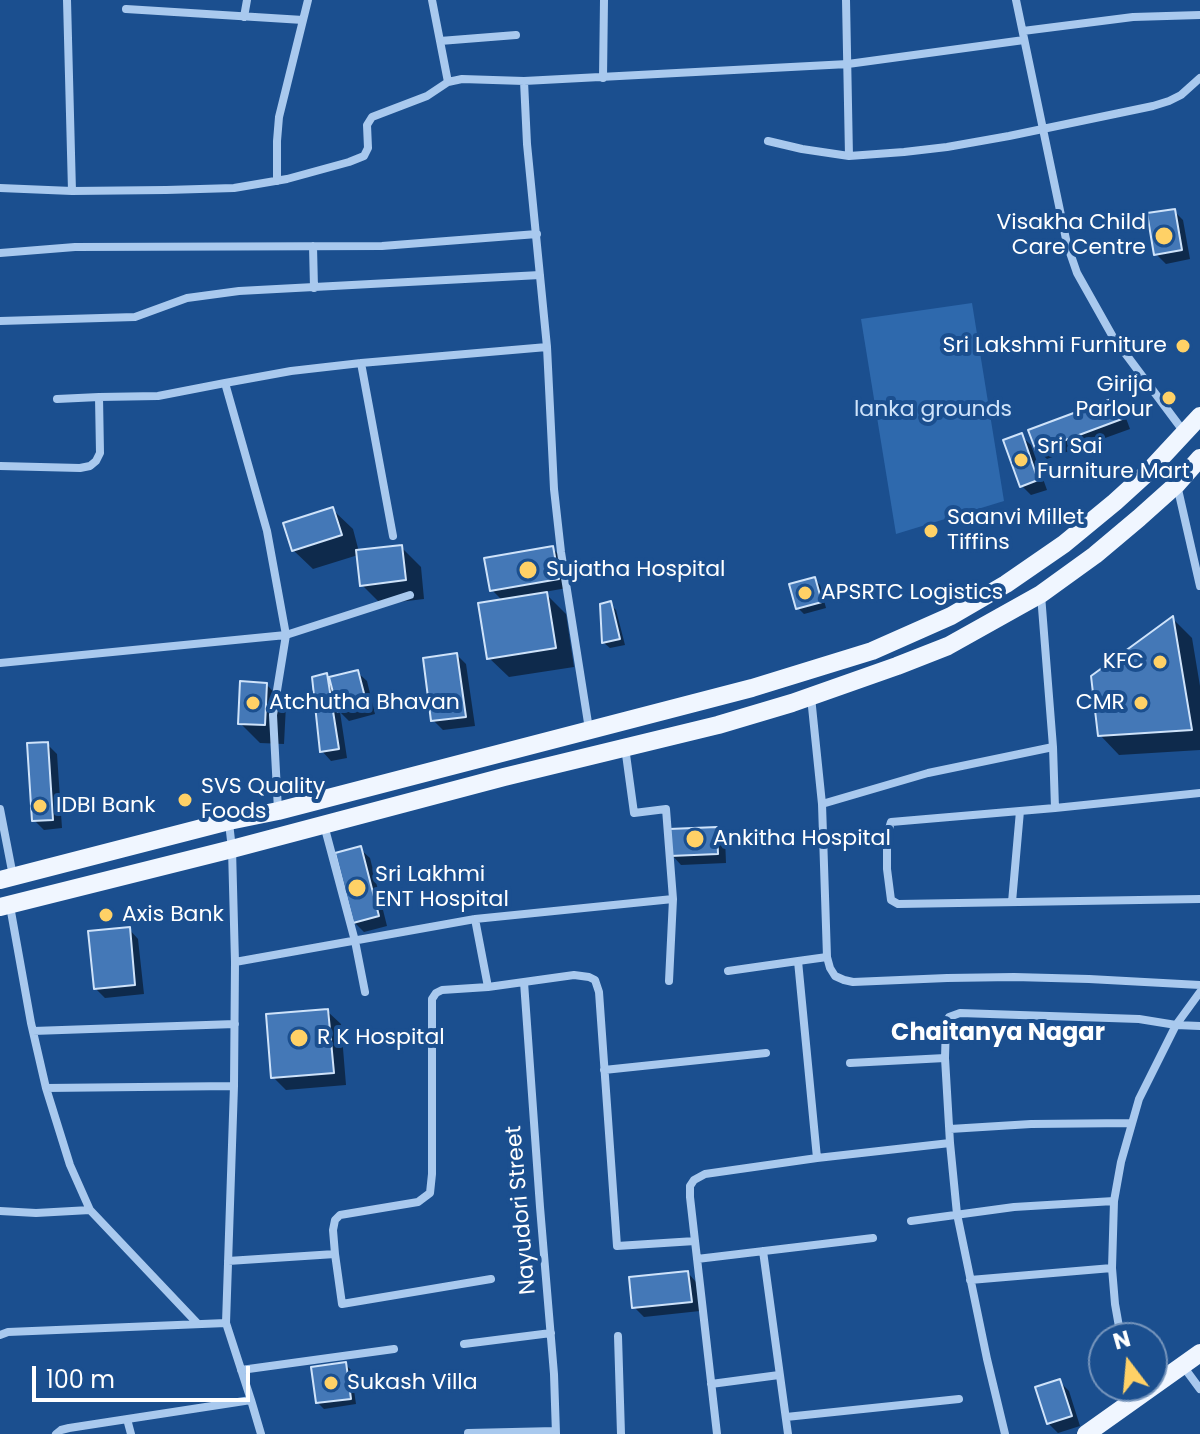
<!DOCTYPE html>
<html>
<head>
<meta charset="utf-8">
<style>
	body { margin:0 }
	#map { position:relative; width:1200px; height:1434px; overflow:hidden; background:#1b4f8f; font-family:Poppins,sans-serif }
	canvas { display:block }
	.north { position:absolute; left:1088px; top:1322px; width:80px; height:80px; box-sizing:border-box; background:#1b4f8f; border:2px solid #7695bc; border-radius:50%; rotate:344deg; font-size:22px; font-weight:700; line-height:32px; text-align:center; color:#fff }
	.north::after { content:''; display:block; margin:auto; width:28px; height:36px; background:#ffd166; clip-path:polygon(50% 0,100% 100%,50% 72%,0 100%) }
	.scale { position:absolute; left:32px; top:1366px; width:218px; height:36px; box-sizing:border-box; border:4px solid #fff; border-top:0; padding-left:10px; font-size:24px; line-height:28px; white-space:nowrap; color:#fff; -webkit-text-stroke:6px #1b4f8f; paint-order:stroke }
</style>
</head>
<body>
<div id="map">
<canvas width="1200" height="1434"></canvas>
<div class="north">N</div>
<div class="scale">100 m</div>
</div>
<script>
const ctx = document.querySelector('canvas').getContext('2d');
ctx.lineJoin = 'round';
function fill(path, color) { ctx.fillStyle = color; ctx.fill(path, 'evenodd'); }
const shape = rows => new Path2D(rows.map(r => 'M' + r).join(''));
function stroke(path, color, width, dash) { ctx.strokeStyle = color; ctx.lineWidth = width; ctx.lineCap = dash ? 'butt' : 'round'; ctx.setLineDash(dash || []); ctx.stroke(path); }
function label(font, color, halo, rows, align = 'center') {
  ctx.font = font + ' Poppins,sans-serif'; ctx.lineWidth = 8; ctx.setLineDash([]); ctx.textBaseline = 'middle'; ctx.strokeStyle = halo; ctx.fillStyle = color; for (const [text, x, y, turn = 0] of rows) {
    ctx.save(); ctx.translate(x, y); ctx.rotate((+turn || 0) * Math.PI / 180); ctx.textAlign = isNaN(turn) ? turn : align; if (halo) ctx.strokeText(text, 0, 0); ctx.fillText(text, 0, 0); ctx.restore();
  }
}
const green = shape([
	[972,303,1004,501,896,534,861,319]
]);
const shadow = shape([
	[1174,211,1183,220,1190,259,1166,264,1156,254],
	[1114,401,1123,410,1130,429,1047,459,1037,450],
	[1021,436,1031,445,1047,490,1031,495,1022,486],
	[333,510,353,529,359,552,401,547,421,567,424,599,381,604,362,585,358,555,313,569,293,550],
	[552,548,562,558,567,588,544,592,566,614,574,667,509,677,489,658,503,601,492,590],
	[814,579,820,585,826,608,804,614,798,608],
	[610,604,616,610,625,645,610,648,604,643,602,605],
	[1173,619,1192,638,1200,686,1200,750,1119,755,1100,735],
	[457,655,466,664,475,726,443,730,433,720],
	[357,672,367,681,375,714,349,721,340,712,347,758,331,761,322,751,327,676,330,678],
	[267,685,286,705,284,744,260,743,240,723],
	[47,744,57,754,62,828,44,830,34,820],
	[716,829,725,838,726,863,681,865,672,855],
	[360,849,370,858,387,926,364,932,354,922],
	[129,929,138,939,144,994,105,998,96,989],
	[327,1011,341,1024,346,1085,286,1090,273,1077],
	[688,1273,697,1283,700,1311,644,1317,634,1307],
	[345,1364,351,1370,356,1404,324,1409,318,1403],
	[1060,1382,1069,1391,1080,1426,1058,1433,1048,1423]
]);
const building = shape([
	[1175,209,1182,250,1154,255,1147,213,1175,209],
	[1114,398,1122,419,1036,451,1028,430,1114,398],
	[1022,433,1038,480,1020,487,1003,440,1022,433],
	[333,507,342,535,292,551,283,523,333,507],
	[402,545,406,580,360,586,356,550,402,545],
	[553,546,559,579,490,591,484,558,553,546],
	[815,577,822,602,796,609,789,584,815,577],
	[547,592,556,648,487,659,478,603,547,592],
	[611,601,620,639,602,643,600,604,611,601],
	[1173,616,1192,730,1098,736,1091,676,1173,616],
	[457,653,466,717,431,721,423,658,457,653],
	[358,670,367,705,338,712,329,677,358,670],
	[327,673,339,749,320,752,312,677,327,673],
	[240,681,267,683,265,725,238,724,240,681],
	[48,742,53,820,32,821,27,743,48,742],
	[717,827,718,854,670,856,669,829,717,827],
	[361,846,379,916,353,923,335,853,361,846],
	[130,927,135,985,94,989,88,931,130,927],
	[328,1009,334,1073,271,1078,266,1014,328,1009],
	[688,1271,692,1302,632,1308,629,1277,688,1271],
	[346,1362,351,1399,316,1403,311,1367,346,1362],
	[1060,1379,1072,1416,1047,1424,1035,1387,1060,1379]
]);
const street = shape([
	[67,0,72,191],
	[432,0,448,82],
	[846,0,849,156],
	[1016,0,1067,244,1077,273,1113,337,1184,432],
	[126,9,303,20],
	[244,17,247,0],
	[1023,31,1133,17,1200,15],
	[440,41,516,35],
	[603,78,604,0],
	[768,141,802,149,849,156,904,152,947,147,1009,136,1153,106,1169,101,1181,95,1200,78],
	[277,181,277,141,279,117,308,0],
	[0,188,72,191,166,190,234,188,287,179,349,162,364,156,368,148,367,125,372,117,427,96,448,82,462,79,524,81],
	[313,246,314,288],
	[0,253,75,247,382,246,537,234],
	[0,321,135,317,187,298,239,291,540,275],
	[57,399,99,397],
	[0,466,80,468,90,466,96,461,100,453,99,397,158,396,225,383],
	[1177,485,1200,586],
	[393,536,361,363,547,347],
	[1041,595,1053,747],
	[0,663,286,635,410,595],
	[811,697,822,804],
	[589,729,561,552,554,489,547,347,527,144,524,81,848,64,1024,40],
	[1055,808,891,822,887,835,887,869,891,900,898,904,1200,899],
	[0,809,13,876],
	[278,810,273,715,286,635,267,531,225,383,291,371,361,363],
	[229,823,232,849,235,962,234,1086],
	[324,825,355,941,365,992],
	[1012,902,1020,811],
	[10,906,31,1023,46,1088,234,1086,226,1323,251,1400,261,1434],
	[827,957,830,968,835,976,844,980,853,982,947,978,1014,977,1089,979,1200,985],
	[235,962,475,919],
	[728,971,798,961],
	[669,981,673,899],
	[524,982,540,1207,554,1374,556,1434],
	[488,987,574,975,589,977,595,980,599,992,617,1246,695,1241,690,1197,690,1186,694,1180,705,1174,817,1158,798,961,827,957,822,804,928,773,1053,747,1055,808,1200,793],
	[33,1031,235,1024],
	[850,1063,945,1058],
	[604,1070,766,1053],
	[46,1088,70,1165,90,1210],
	[950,1129,1031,1124,1132,1123],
	[817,1158,950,1143],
	[0,1211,36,1213,90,1210,198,1324],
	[911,1221,1014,1207,1114,1201],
	[695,1241,717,1434],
	[763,1251,788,1434],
	[335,1254,342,1304,491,1279],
	[697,1259,873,1238],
	[228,1261,335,1254,333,1230,335,1220,340,1215,418,1202,430,1193,432,1174,432,999,436,993,442,990,488,987,475,919,673,899,666,809,634,813,625,747],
	[970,1280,1112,1268],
	[0,1335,8,1332,226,1323],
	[618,1336,621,1434],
	[1121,1338,1115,1304,1112,1268,1114,1201,1121,1162,1139,1099,1176,1025,1200,992],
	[464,1344,551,1333],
	[1183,1366,1200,1389],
	[241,1370,394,1349],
	[711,1384,779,1375],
	[786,1417,959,1399],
	[127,1419,131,1434],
	[468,1433,556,1431],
	[56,1434,61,1430,69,1428,251,1400],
	[1005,1434,987,1359,957,1214,950,1143,945,1058,946,1023,949,1017,960,1013,1139,1019,1176,1025,1200,1026]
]);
const primary = shape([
	[0,880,229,821,278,811,752,688,872,651,951,616,1006,584,1064,544,1115,502,1148,472,1200,416],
	[0,907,232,849,504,777,718,725,792,703,897,666,948,646,1041,594,1095,555,1139,518,1177,484,1200,458],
	[1086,1434,1200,1353]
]);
const markers = [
	[1164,236,10,"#ffd166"],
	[1183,346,8,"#ffd166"],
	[1169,398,8,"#ffd166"],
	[1021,460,8,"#ffd166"],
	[931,531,8,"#ffd166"],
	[528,570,10,"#ffd166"],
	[805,593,8,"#ffd166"],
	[1160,662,8,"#ffd166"],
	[253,703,8,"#ffd166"],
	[1141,703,8,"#ffd166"],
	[185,800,8,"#ffd166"],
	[40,806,8,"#ffd166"],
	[695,839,10,"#ffd166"],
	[357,888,10,"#ffd166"],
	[106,915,8,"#ffd166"],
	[299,1038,10,"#ffd166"],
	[331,1383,8,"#ffd166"]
];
const poiNames = [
	["Visakha Child",1146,223,"right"],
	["Care Centre",1146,248,"right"],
	["Sri Lakshmi Furniture",1167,346,"right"],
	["Girija",1153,385,"right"],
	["Parlour",1153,410,"right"],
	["Sri Sai",1037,447],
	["Furniture Mart",1037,472],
	["Saanvi Millet",947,518],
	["Tiffins",947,543],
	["Sujatha Hospital",546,570],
	["APSRTC Logistics",821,593],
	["KFC",1144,662,"right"],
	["Atchutha Bhavan",269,703],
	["CMR",1125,703,"right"],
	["SVS Quality",201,787],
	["Foods",201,812],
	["IDBI Bank",56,806],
	["Ankitha Hospital",713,839],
	["Sri Lakhmi",375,875],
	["ENT Hospital",375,900],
	["Axis Bank",122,915],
	["R K Hospital",317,1038],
	["Sukash Villa",347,1383]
];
const parkNames = [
	["lanka grounds",933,410]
];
const streetNames = [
	["Nayudori Street",522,1210,-95]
];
const neighbourhoodNames = [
	["Chaitanya Nagar",998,1034]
];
fill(green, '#2e69ad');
fill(shadow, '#0007');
fill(building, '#4478b7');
stroke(building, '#cfe3fa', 2);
stroke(street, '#a9c9ee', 8);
stroke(primary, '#f0f6ff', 18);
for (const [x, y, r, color] of markers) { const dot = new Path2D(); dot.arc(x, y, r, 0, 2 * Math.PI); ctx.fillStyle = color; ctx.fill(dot); stroke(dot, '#1b4f8f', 3); }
label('22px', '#fff', '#1b4f8f', poiNames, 'left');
label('22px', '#cfe3fa', '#1b4f8f', parkNames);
label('22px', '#fff', '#1b4f8f', streetNames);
label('bold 24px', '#fff', '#1b4f8f', neighbourhoodNames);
</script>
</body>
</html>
